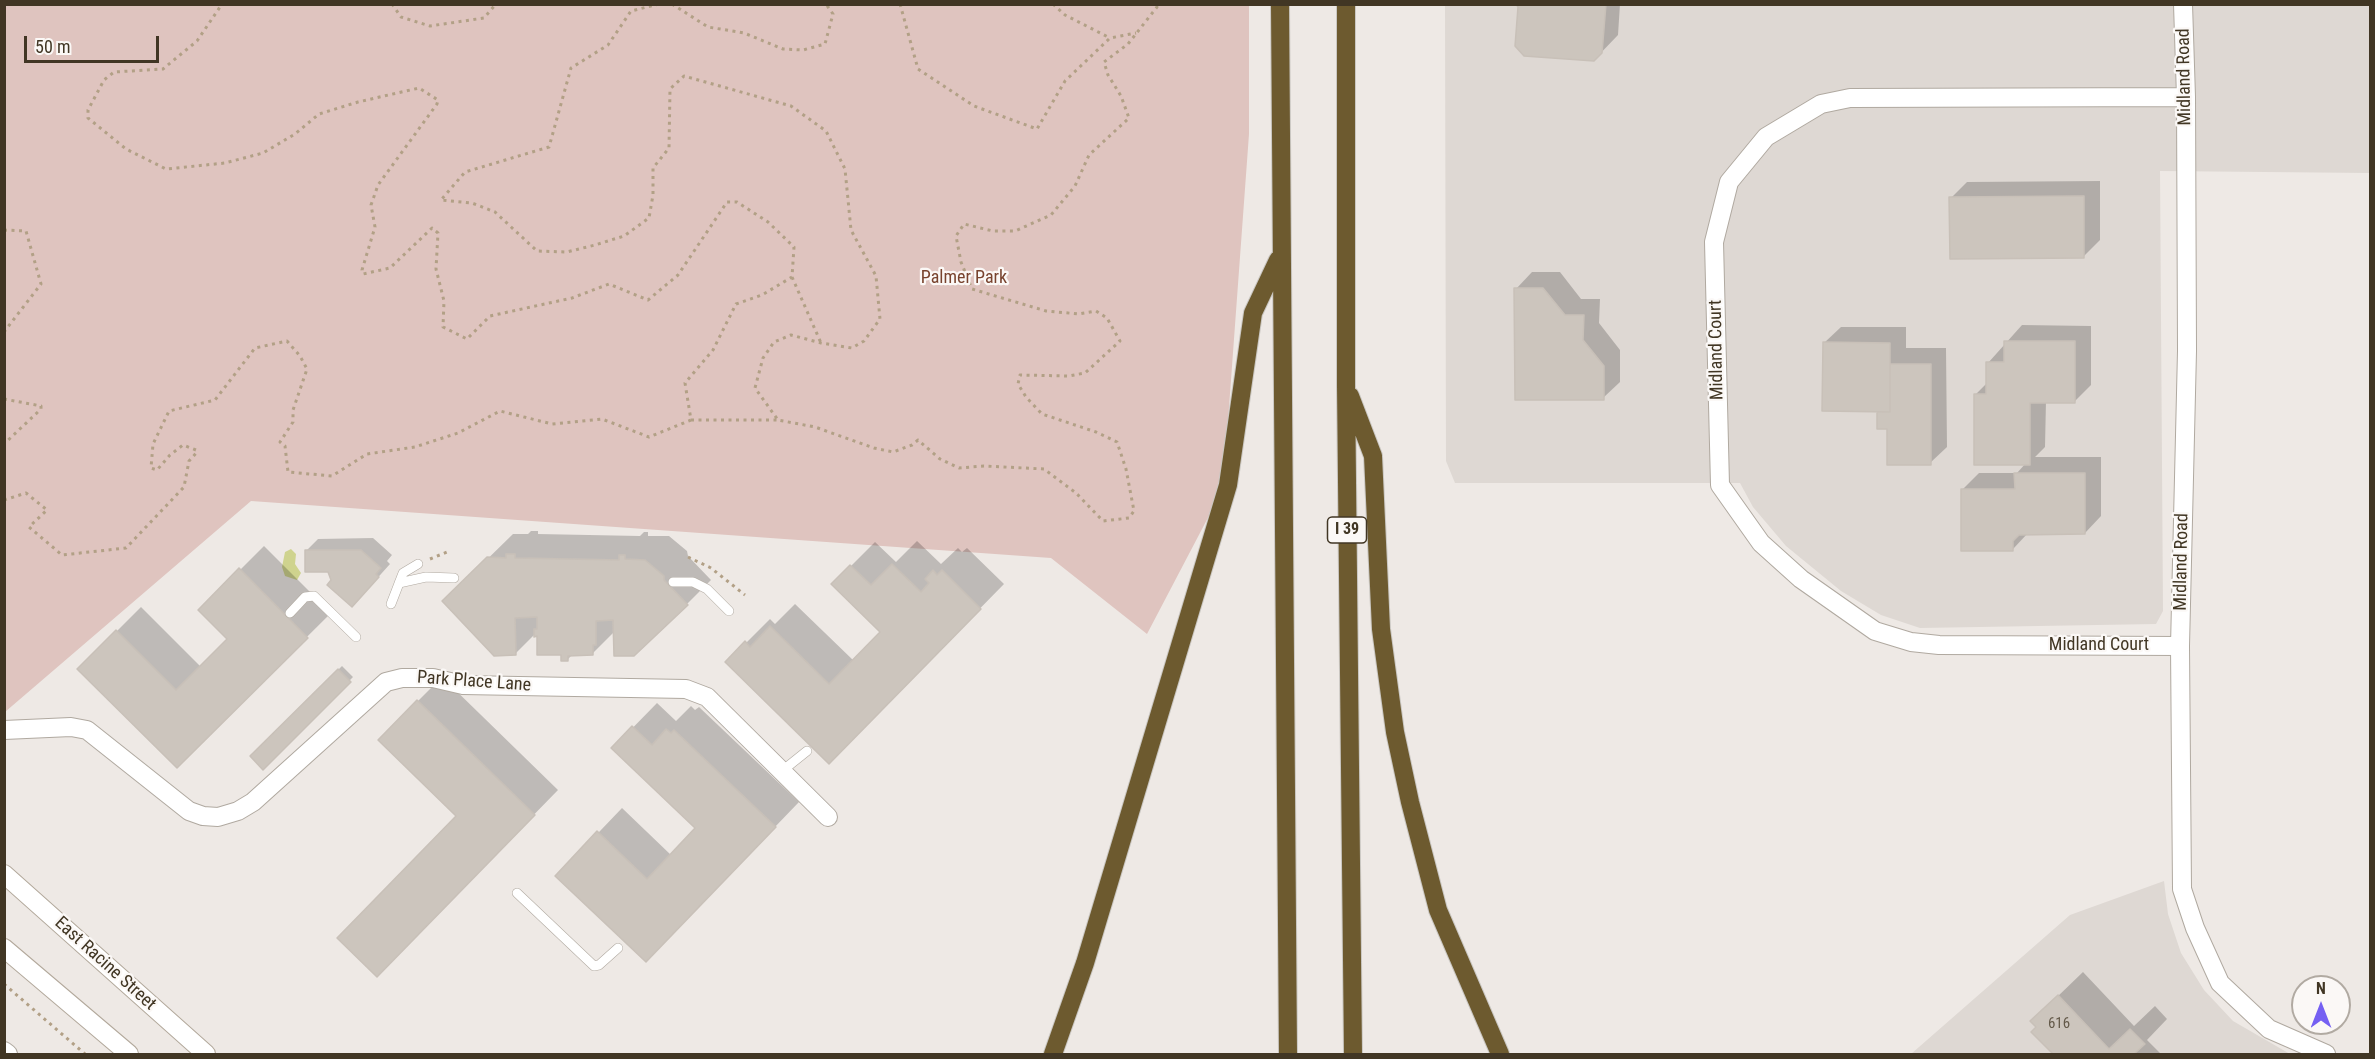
<!DOCTYPE html>
<html>
<head>
<meta charset="utf-8">
<style>
	body { margin:0 }
	#map { position:relative; width:2375px; height:1059px; overflow:hidden; background:#eee9e5; font-family:"Roboto Condensed",sans-serif }
	canvas { display:block }
	.frame { position:absolute; inset:0; border:6px solid #413624; pointer-events:none }
	.north { position:absolute; left:2291px; top:975px; width:60px; height:60px; box-sizing:border-box; background:#fbf8f6; border:2px solid #b1aaa2; border-radius:50%; rotate:0deg; font-size:16px; font-weight:700; line-height:24px; text-align:center; color:#413624 }
	.north::after { content:''; display:block; margin:auto; width:21px; height:27px; background:#7560f2; clip-path:polygon(50% 0,100% 100%,50% 72%,0 100%) }
	.scale { position:absolute; left:24px; top:36px; width:135px; height:27px; box-sizing:border-box; border:3px solid #413624; border-top:0; padding-left:8px; font-size:18px; line-height:21px; white-space:nowrap; color:#413624; -webkit-text-stroke:4px #fbf8f6; paint-order:stroke }
</style>
</head>
<body>
<div id="map">
<canvas width="2375" height="1059"></canvas>
<div class="frame"></div>
<div class="north">N</div>
<div class="scale">50 m</div>
</div>
<script>
const ctx = document.querySelector('canvas').getContext('2d');
ctx.lineJoin = 'round';
function fill(path, color) { ctx.fillStyle = color; ctx.fill(path, 'evenodd'); }
const shape = rows => new Path2D(rows.map(r => 'M' + r).join(''));
function stroke(path, color, width, dash) { ctx.strokeStyle = color; ctx.lineWidth = width; ctx.lineCap = dash ? 'butt' : 'round'; ctx.setLineDash(dash || []); ctx.stroke(path); }
function label(font, color, halo, rows, align = 'center') {
  ctx.font = font + ' "Roboto Condensed",sans-serif'; ctx.lineWidth = 4.5; ctx.setLineDash([]); ctx.textBaseline = 'middle'; ctx.strokeStyle = halo; ctx.fillStyle = color; for (const [text, x, y, turn = 0] of rows) {
    ctx.save(); ctx.translate(x, y); ctx.rotate((+turn || 0) * Math.PI / 180); ctx.textAlign = isNaN(turn) ? turn : align; if (halo) ctx.strokeText(text, 0, 0); ctx.fillText(text, 0, 0); ctx.restore();
  }
}
const built = shape([
	[1445,5,2370,5,2370,173,2160,171,2163,611,2156,624,1920,628,1881,615,1841,591,1786,546,1753,507,1740,483,1455,483,1446,461],
	[2164,881,2168,914,2181,953,2204,990,2233,1021,2290,1054,1911,1054,2070,915]
]);
const green = shape([
	[5,5,1249,5,1249,134,1223,489,1147,634,1051,558,251,501,5,712]
]);
const water = shape([
	[291,549,296,554,295,564,301,573,297,580,285,576,282,567,285,552]
]);
const shadow = shape([
	[1518,4,1620,4,1618,35,1594,60],
	[2100,181,2100,240,2084,256,1951,198,1967,182],
	[1532,272,1560,272,1581,299,1600,299,1599,323,1620,350,1620,382,1603,398,1516,289],
	[2022,325,2091,326,2091,385,2075,401,2046,401,2045,447,2035,457,2101,457,2101,516,2085,533,2028,533,2013,549,1962,490,1979,473,2017,473,2026,463,1976,394,1988,382,1988,363],
	[1841,327,1906,327,1906,348,1946,348,1947,447,1930,463,1888,427,1878,427,1878,410,1824,343],
	[531,531,538,531,538,534,640,536,644,532,648,532,648,536,669,536,687,551,688,556,711,580,687,604,615,631,592,654,573,654,568,659,538,635,534,635,515,654,468,578,513,534,528,534],
	[373,538,392,555,387,561,390,564,364,593,333,580,329,570,306,551,318,539],
	[917,541,941,564,958,548,962,552,967,548,1004,584,853,738,727,662,770,619,775,624,795,604,854,661,882,632,833,584,875,542,896,562],
	[264,546,331,613,177,766,79,669,141,607,201,667,229,639,200,610],
	[342,666,353,677,263,768,252,756],
	[442,677,558,790,401,951,458,816,418,701],
	[657,703,676,721,691,706,695,710,699,707,799,802,670,936,557,876,622,808,671,855,698,828,613,748],
	[2083,972,2134,1026,2155,1006,2167,1019,2147,1040,2161,1054,2055,1054,2033,1032,2056,998]
]);
const building = shape([
	[1516,4,1606,4,1602,53,1594,61,1524,56,1515,46,1518,7,1516,4],
	[2084,196,2084,258,1950,259,1949,197,2084,196],
	[1514,288,1543,288,1565,315,1584,315,1583,340,1604,366,1604,400,1515,400,1514,288],
	[2004,341,2075,341,2075,403,2030,403,2030,465,1974,465,1974,394,1986,394,1986,362,2004,362,2004,341],
	[1823,342,1890,343,1890,412,1822,411,1823,342],
	[1890,364,1931,364,1931,465,1887,465,1887,429,1877,429,1877,412,1890,412,1890,364],
	[2014,473,2085,473,2085,534,2019,535,2013,541,2013,551,1961,551,1961,489,2015,489,2014,473],
	[305,550,361,550,381,568,376,574,379,577,352,607,327,585,331,580,328,572,305,572,305,550],
	[506,554,515,554,515,558,619,560,619,555,625,555,625,559,645,560,664,576,664,580,688,605,634,656,614,656,613,620,596,621,596,645,593,645,593,655,568,656,568,661,561,661,561,655,537,655,537,636,534,637,534,629,537,629,537,617,515,618,516,655,494,656,442,601,487,557,506,558,506,554],
	[892,564,921,592,929,583,925,579,933,570,937,575,942,570,981,609,829,764,725,662,745,641,750,647,770,626,829,684,880,632,831,584,850,565,871,585,892,564],
	[239,568,308,638,177,768,77,669,116,630,176,690,227,639,198,610,239,568],
	[338,669,351,682,263,770,250,756,338,669],
	[417,700,535,815,377,977,337,938,456,816,378,740,417,700],
	[632,726,652,745,666,729,671,733,674,730,776,827,646,962,555,876,597,831,647,879,695,828,611,748,632,726],
	[2058,995,2109,1049,2130,1029,2145,1044,2134,1054,2053,1054,2031,1032,2036,1027,2030,1021,2058,995]
]);
const path = shape([
	[392,4,401,17,430,26,484,18,496,4],
	[659,4,631,11,608,45,571,68,549,147,465,172,441,200,472,203,495,212,537,251,567,252,595,245,624,236,649,218,653,195,653,168,669,148,670,89,684,76,791,106,826,131,845,169,851,230,876,276,880,319,864,341,852,348,821,343,791,335,774,342,763,358,755,388,778,420,815,427,874,448,893,452,912,445,918,440,940,459,959,468,984,466,1044,469,1076,493,1103,521,1129,518,1134,511,1126,469,1117,442,1096,432,1042,414,1026,397,1018,384,1020,375,1069,376,1085,373,1120,341,1107,318,1096,311,1079,314,1046,311,972,289,961,262,956,236,964,224,993,231,1015,231,1051,215,1075,186,1089,155,1129,118,1121,96,1108,75,1104,62,1128,44,1157,7,1155,4],
	[672,4,708,27,744,33,783,49,803,50,825,44,833,14,826,4],
	[900,4,918,69,974,106,1037,129,1065,81,1110,38,1136,33],
	[1053,4,1065,15,1110,38],
	[4,230,26,231,41,284,4,332],
	[792,277,821,343],
	[4,399,41,406,41,409,4,444],
	[691,420,778,420],
	[4,500,26,493,47,510,29,527,62,555,126,548,184,487,189,461,197,452,196,450,183,445,170,455,157,470,151,468,153,444,169,411,215,400,255,348,287,341,300,356,307,369,293,410,293,422,280,442,285,446,288,472,332,476,367,454,415,447,458,433,500,411,552,424,602,419,649,437,691,420,685,383,713,350,736,304,762,295,792,277,794,247,768,222,737,202,727,202,678,275,648,300,609,284,572,298,490,316,467,339,443,327,444,301,436,269,438,233,432,228,390,268,363,274,362,270,375,227,371,205,378,185,437,104,438,100,419,88,358,102,319,114,295,134,263,153,225,163,166,169,126,149,88,118,88,110,104,80,114,72,163,69,197,41,222,4],
	[688,557,711,568,745,595],
	[430,559,447,552],
	[4,984,85,1054]
]);
const lane = shape([
	[673,582,693,582,707,589,729,611],
	[399,583,426,577,454,578],
	[391,604,403,573,418,564],
	[290,613,305,597,314,596,356,637],
	[782,771,807,751],
	[517,893,594,966,599,965,618,948]
]);
const street = shape([
	[2183,4,2186,97,2187,351,2180,646,2182,889,2195,928,2220,983,2269,1029,2326,1054],
	[2180,646,1939,645,1911,642,1875,631,1801,579,1761,543,1720,485,1714,242,1729,182,1766,137,1821,104,1850,98,2186,97],
	[4,730,71,727,87,730,189,811,203,816,218,817,238,811,253,802,386,682,402,678,433,678,463,685,686,689,707,697,828,817],
	[4,1051,8,1054]
]);
const secondary = shape([
	[4,874,206,1054],
	[4,948,129,1054]
]);
const highway = shape([
	[1280,4,1288,1054],
	[1346,4,1346,385,1353,1054],
	[1350,396,1373,456,1381,629,1395,732,1410,802,1438,910,1500,1054],
	[1053,1054,1085,963,1228,485,1253,313,1278,260]
]);
const numberNames = [
	["616",2059,1024]
];
const shields = [
	[1347,530,39]
];
const shieldNames = [
	["I 39",1347,530]
];
const streetNames = [
	["Midland Road",2185,77,-91],
	["Midland Court",1717,350,-91],
	["Midland Road",2182,562,-89],
	["Midland Court",2099,645],
	["Park Place Lane",474,682,4],
	["East Racine Street",105,964,42]
];
const parkNames = [
	["Palmer Park",964,278]
];
fill(built, '#ded8d3');
fill(green, '#dfc4bf');
fill(water, '#cfd38e');
fill(shadow, '#0003');
fill(building, '#ccc5bd');
stroke(building, '#c8c0b8', 1.5);
stroke(lane, '#b0a9a0', 10);
stroke(street, '#b0a9a0', 20);
stroke(secondary, '#b2a89b', 20);
stroke(highway, '#cac7c2', 20);
stroke(path, '#b2a086', 3, [3, 4.5]);
stroke(lane, '#fff', 9);
stroke(street, '#fff', 18);
stroke(secondary, '#fff', 18);
stroke(highway, '#6d5a2f', 18);
label('15px', '#645a4a', null, numberNames);
for (const [x, y, w] of shields) { const box = new Path2D(); box.roundRect(x - w / 2, y - 13, w, 26, 4.5); ctx.fillStyle = '#fbf8f6'; ctx.fill(box); stroke(box, '#413624', 1.5); }
label('bold 16px', '#413624', null, shieldNames);
label('18px', '#413624', '#fbf8f6', streetNames);
label('18px', '#78432e', '#fbf8f6', parkNames);
</script>
</body>
</html>
